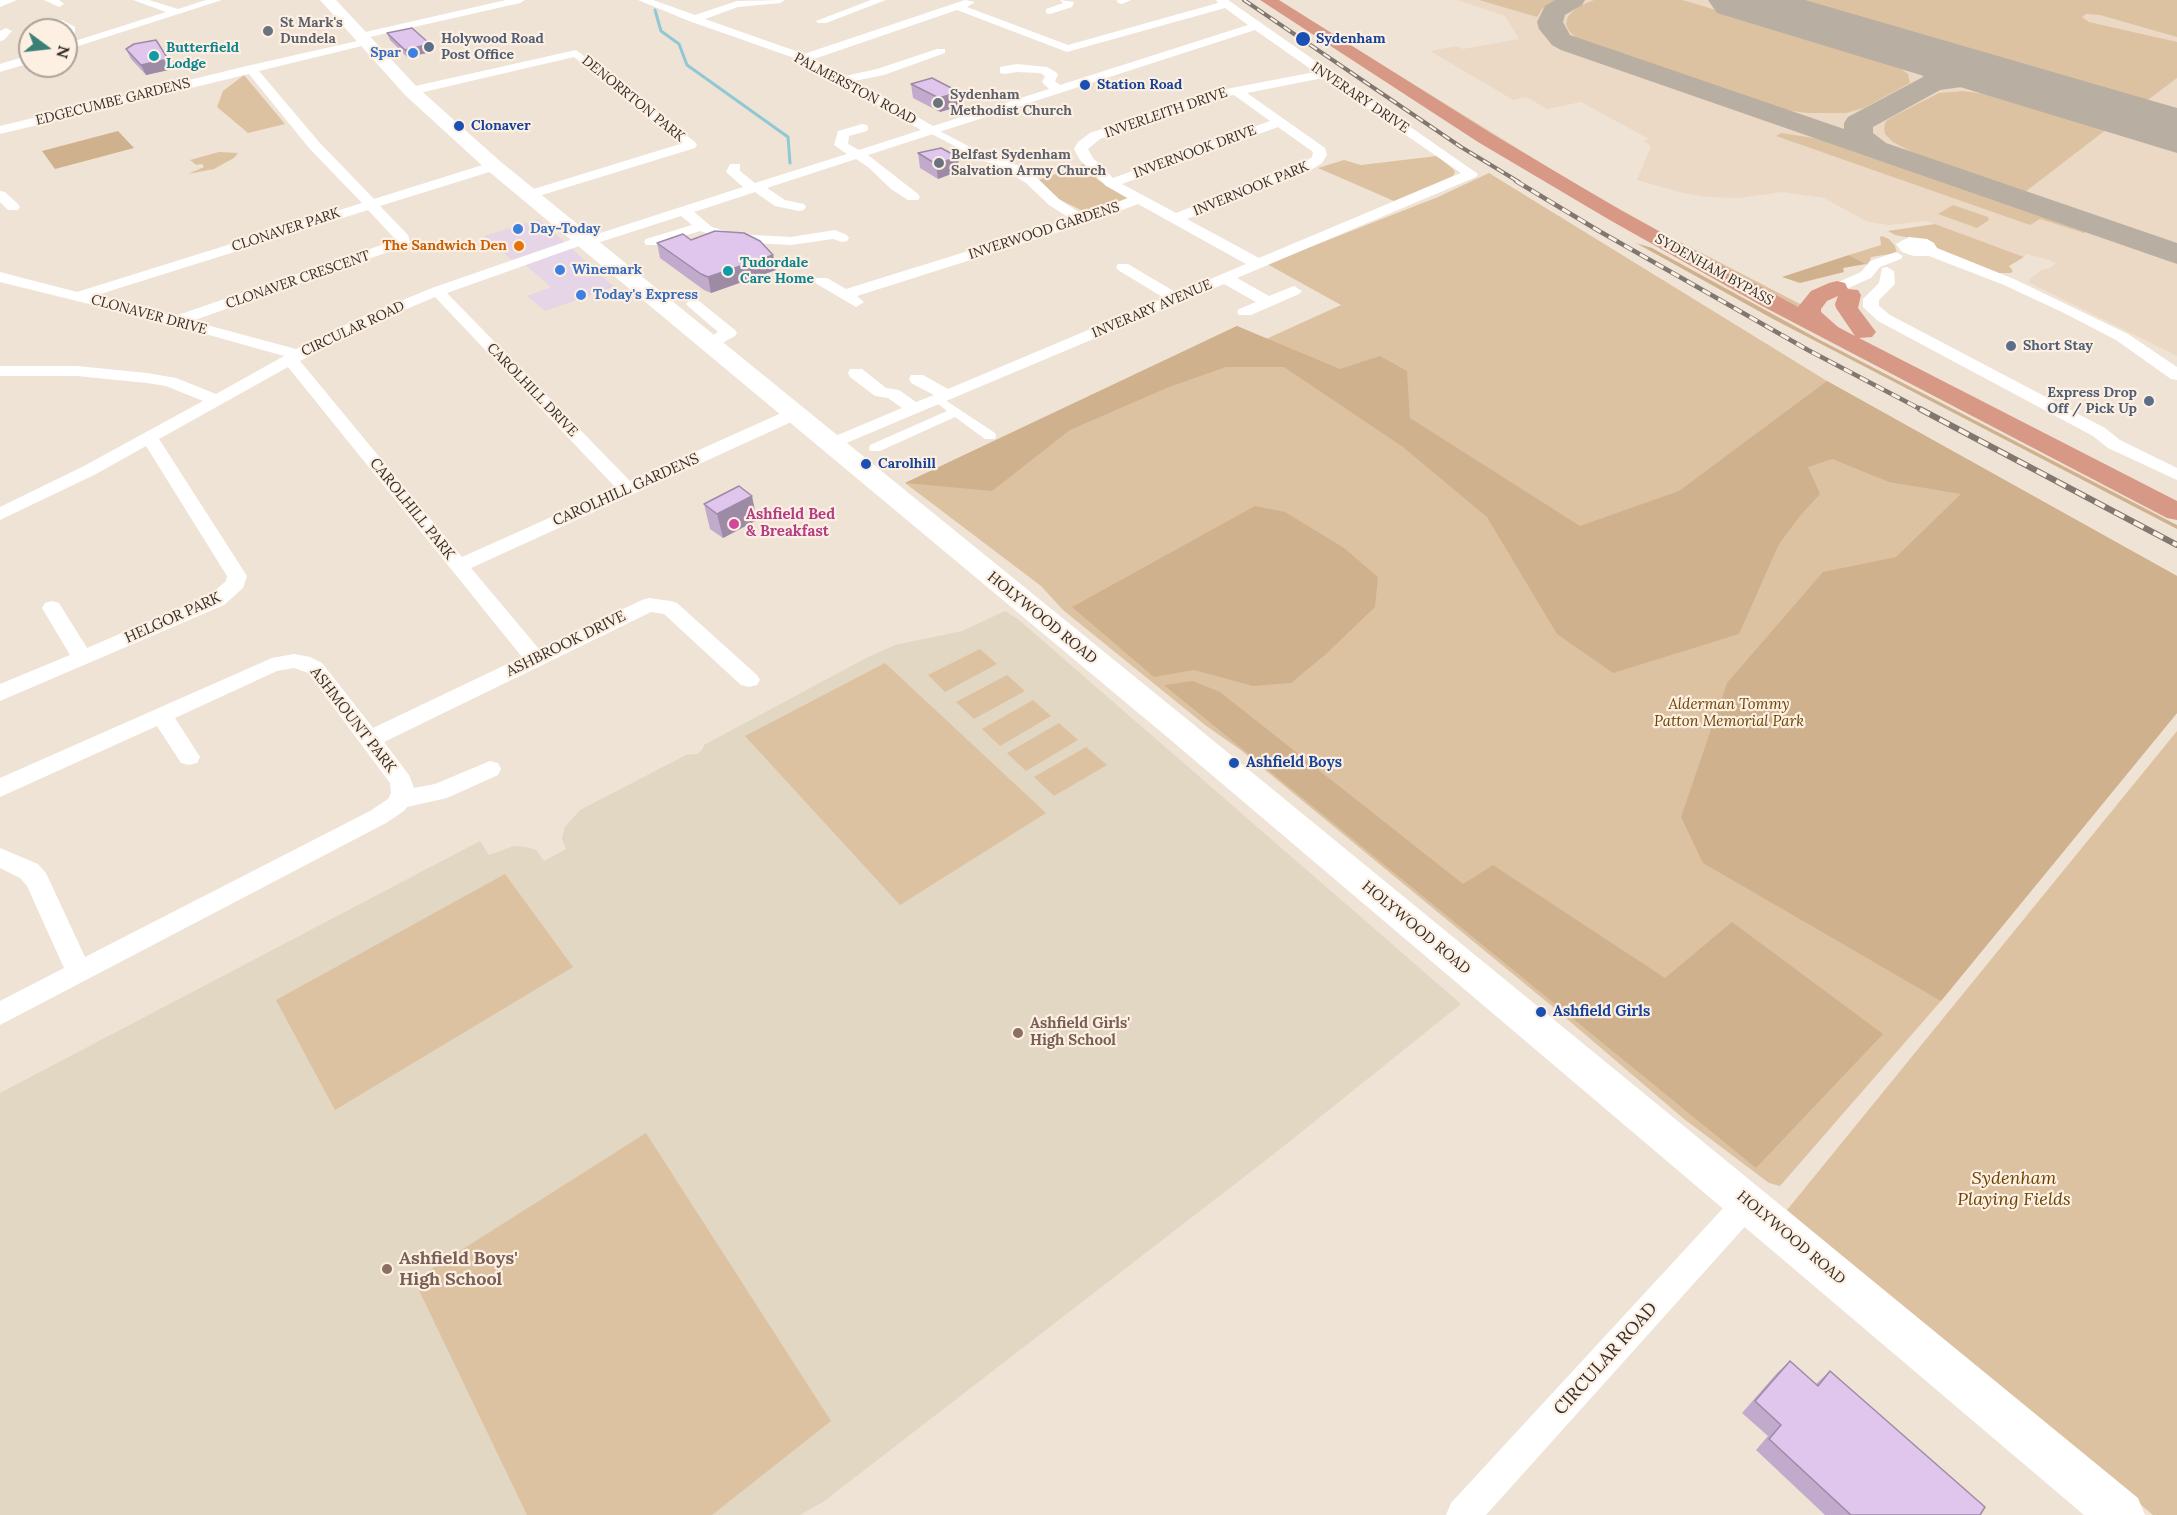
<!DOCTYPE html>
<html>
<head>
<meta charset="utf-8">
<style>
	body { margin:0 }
	#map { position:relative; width:2177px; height:1515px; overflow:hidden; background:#efe3d5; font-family:Lora,serif }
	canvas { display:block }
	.north { position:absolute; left:18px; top:18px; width:60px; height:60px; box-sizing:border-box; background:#fdf0e2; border:2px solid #aca298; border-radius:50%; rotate:105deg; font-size:16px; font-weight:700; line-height:24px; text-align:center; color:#332e29 }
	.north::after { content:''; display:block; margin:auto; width:21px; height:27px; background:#3b8076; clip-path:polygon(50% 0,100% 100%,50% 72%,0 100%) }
</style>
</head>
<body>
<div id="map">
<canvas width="2177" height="1515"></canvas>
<div class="north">N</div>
</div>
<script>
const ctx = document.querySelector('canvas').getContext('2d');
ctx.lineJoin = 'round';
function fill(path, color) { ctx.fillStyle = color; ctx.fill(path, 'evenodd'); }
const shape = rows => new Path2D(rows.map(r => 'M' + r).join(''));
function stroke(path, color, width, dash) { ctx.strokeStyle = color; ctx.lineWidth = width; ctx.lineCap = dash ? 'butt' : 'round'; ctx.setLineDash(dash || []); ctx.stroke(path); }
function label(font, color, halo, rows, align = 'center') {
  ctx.font = font + ' Lora,serif'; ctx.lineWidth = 4.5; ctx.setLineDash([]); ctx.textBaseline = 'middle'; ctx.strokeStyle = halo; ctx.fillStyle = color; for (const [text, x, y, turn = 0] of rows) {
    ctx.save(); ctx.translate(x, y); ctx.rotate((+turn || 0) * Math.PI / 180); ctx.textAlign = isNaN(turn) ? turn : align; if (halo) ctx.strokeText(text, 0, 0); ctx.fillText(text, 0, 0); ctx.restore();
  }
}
const commercial = shape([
	[539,219,614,287,545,311,527,296,551,287,524,264,511,259,484,236]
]);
const built = shape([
	[1457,0,2177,0,2177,356,2030,283,2029,280,2041,270,2050,268,2056,263,2049,260,2027,254,2024,257,1927,221,1889,225,1868,222,1824,198,1782,192,1739,198,1708,197,1683,193,1637,180,1651,146,1643,141,1649,139,1581,102,1547,109,1526,97,1513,100,1430,51,1456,46,1463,49,1519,39,1505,16]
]);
const education = shape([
	[1005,611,1019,620,1461,1004,1279,1150,823,1502,800,1515,0,1515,0,1093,480,841,489,855,514,846,526,847,536,850,544,861,566,849,562,838,565,827,580,810,686,755,697,754,702,750,704,745,868,657,895,645,962,631]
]);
const green = shape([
	[1479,0,1556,0,1542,9,1537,17],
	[1594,0,1682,0,1693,3,1897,66,1908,74,1910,83,1864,108,1846,113,1808,113,1776,109,1581,42,1569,31,1566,24,1568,16,1579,6],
	[1793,0,2177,0,2177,37,2100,15,2086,14,2082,17,2089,22,2177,42,2177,78,2145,102,2141,102],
	[1302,15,1570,181,1657,230,1804,306,1804,312,1808,316,1653,232,1512,151],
	[244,75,285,124,248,133,217,107,223,91],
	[1963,91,1999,96,2107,129,2025,192,1919,156,1893,142,1885,134,1884,128,1886,121,1894,116,1939,93],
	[1781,133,1827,140,2087,230,2084,233,2040,219,2030,225,1776,136],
	[219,152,238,153,234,158,214,169,188,174,204,167,202,164,196,165,190,160],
	[1437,156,1453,169,1455,172,1453,176,1394,201,1318,168,1344,160,1361,165],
	[1084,164,1098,180,1128,199,1102,209,1081,210,1058,199,1039,180],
	[1489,173,1827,381,2177,576,2177,713,1941,1001,1780,1186,1769,1183,1684,1119,1553,1007,1242,751,1205,725,1063,610,1041,586,905,483,1237,326,1266,339,1341,305,1267,264,1438,197],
	[1953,205,1988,217,1989,220,1977,228,1938,214],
	[1935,224,2024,257,2009,266,2013,271,2011,273,1994,273,1939,250,1930,242,1895,235,1888,231],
	[1882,236,1889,239,1895,246,1897,253,1871,257,1869,266,1849,255,1881,245,1880,237],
	[980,649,997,664,945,692,928,675],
	[885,663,1046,813,900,905,745,736],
	[1007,675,1025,691,974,719,956,702],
	[1033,700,1051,716,1000,746,982,729],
	[1059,723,1078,740,1026,771,1007,753],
	[2177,731,2177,1515,2153,1515,1787,1210],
	[1086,747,1107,765,1054,796,1034,777],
	[505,874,573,967,335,1110,276,1000],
	[646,1133,831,1421,712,1515,527,1515,414,1280]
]);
const forest = shape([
	[118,131,134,148,55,169,42,151],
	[1636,243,1652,248,1820,340,2177,525,2177,529,1773,319],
	[1849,255,1866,264,1843,268,1844,272,1800,283,1782,277],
	[1237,326,1340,369,1380,356,1407,371,1410,418,1580,526,1679,491,1827,381,2177,576,2177,713,1941,1001,1703,863,1681,817,1727,683,1823,572,1896,557,1961,494,1889,482,1832,459,1808,467,1820,494,1800,516,1779,544,1739,634,1613,673,1557,634,1487,517,1403,447,1284,367,1226,367,1169,387,1070,430,992,491,905,483],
	[1255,506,1285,512,1344,548,1378,577,1375,607,1326,654,1291,683,1253,686,1194,670,1154,677,1072,607],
	[1193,681,1220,692,1463,884,1493,865,1665,978,1732,922,1883,1034,1756,1168,1164,685]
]);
const stream = shape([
	[655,10,661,31,679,44,687,65,788,137,790,163]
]);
const taxiway = shape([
	[1555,0,1585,0,1582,5,1565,15,1563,22,1570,35,1844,129,1844,123,1848,117,1923,77,1921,69,1885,53,1881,47,1885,41,1894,39,1939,57,1951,72,1969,70,2040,82,2044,88,2040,94,2030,96,1969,86,1940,90,1873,127,1873,133,1886,143,2177,243,2177,264,1561,50,1552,45,1539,29,1537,22,1545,6,1555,0]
]);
const runway = shape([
	[1708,0,1805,0,2177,108,2177,153,1717,13,1708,0]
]);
const pedestrian = shape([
	[928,128,934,128,989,157,1010,164,1005,167,983,161,928,132,928,128],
	[939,396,995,433,996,436,995,439,985,439,955,417,880,451,870,451,869,448,870,445,947,411,933,400,939,396]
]);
const minor = shape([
	[0,0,17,0,0,7,0,0],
	[44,0,59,0,64,4,59,7,44,0],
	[133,0,149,0,178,9,206,0,222,0,66,50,66,30,54,24,54,20,62,20,75,27,75,38,78,40,166,12,133,0],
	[506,0,525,0,520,3,361,39,355,36,361,33,506,0],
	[638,0,653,0,695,15,737,1,785,0,780,3,738,7,705,19,804,54,965,0,975,2,967,7,1068,45,1218,3,1216,0,1228,0,1478,174,1476,177,1237,278,1269,296,1294,286,1302,291,1299,294,1251,315,1239,315,1237,312,1239,309,1256,302,1224,284,832,449,826,448,823,444,826,440,902,408,888,398,875,396,850,377,848,373,850,369,862,369,886,388,899,390,916,402,934,395,911,383,909,379,911,375,923,375,948,389,1164,298,1118,270,1116,267,1118,264,1128,264,1177,293,1246,264,1138,204,1087,223,857,296,864,302,856,307,817,284,814,281,817,278,827,278,846,289,1071,219,1049,205,1026,183,1000,167,998,164,1000,161,1010,161,1036,177,1059,199,1083,215,1128,198,1106,186,1080,160,1074,149,1078,142,1090,133,1211,92,1315,72,1255,30,868,155,918,194,920,197,918,200,908,200,891,189,868,167,856,159,767,188,785,200,804,204,806,207,804,210,799,211,775,206,755,192,694,212,712,227,735,234,791,237,835,230,847,235,849,238,847,241,842,242,833,239,791,245,734,242,700,231,656,245,646,245,644,242,646,239,692,225,681,216,591,245,582,245,447,293,630,481,788,410,800,410,803,414,800,418,471,568,539,649,642,600,649,598,670,601,677,603,757,675,760,680,757,685,749,687,741,685,664,614,651,612,384,742,409,775,414,788,435,784,490,761,498,763,501,769,498,775,447,798,407,807,404,811,386,823,0,1025,0,1001,64,968,27,886,20,878,0,868,0,848,38,864,46,873,85,957,370,811,388,799,391,793,390,783,308,673,294,668,277,671,175,718,200,757,197,763,189,765,181,763,157,726,0,797,0,778,272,658,294,654,310,657,322,663,373,728,522,657,288,367,159,439,247,576,243,588,224,605,0,701,0,684,70,655,42,608,45,603,52,601,59,603,87,648,210,595,226,581,227,576,146,446,96,474,0,520,0,507,84,466,203,401,166,386,147,383,77,376,0,376,0,366,77,366,147,373,176,378,216,394,284,356,170,324,0,282,0,272,77,292,362,203,309,148,249,74,0,134,0,126,251,65,366,39,370,40,370,44,259,71,319,142,374,199,489,163,499,163,501,166,499,169,380,206,408,235,410,242,408,245,192,321,296,349,364,316,432,288,579,237,588,237,743,187,726,172,730,164,740,164,740,171,755,183,847,154,834,145,838,131,862,124,867,125,868,128,867,131,849,136,848,144,859,150,921,130,800,60,689,21,638,0],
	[1225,8,1248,25,1060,85,1055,81,1058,75,1056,72,1047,67,1017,64,1000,67,1000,73,1004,74,1017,72,1040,73,1045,76,1042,82,1049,89,933,126,854,81,884,75,945,53,945,49,937,49,877,69,845,76,814,59,957,10,1067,52,1225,8],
	[1323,78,1461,173,1259,258,1187,219,1311,170,1322,163,1327,155,1325,148,1247,93,1323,78],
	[1234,95,1270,121,1113,178,1093,158,1088,149,1100,139,1218,98,1234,95],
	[1278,127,1313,152,1312,157,1301,164,1176,213,1122,184,1278,127],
	[368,210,396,240,175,316,94,296,368,210],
	[435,297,616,488,462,557,300,361,376,322,435,297],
	[871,0,886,0,826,23,818,23,816,21,871,0],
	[1060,0,1074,2,1072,7,1050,14,1046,13,1046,9,1063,3,1060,0],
	[1117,0,1131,0,1122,4,1118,3,1117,0],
	[6,28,12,31,4,40,0,41,0,31,6,28],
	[576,50,695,142,697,145,695,148,529,199,524,198,522,195,524,192,680,144,574,57,411,95,405,91,411,87,576,50],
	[30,55,30,63,0,72,0,64,30,55],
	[0,191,5,192,18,204,20,207,18,210,8,210,0,202,0,191],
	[1909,237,1927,239,1934,243,1937,248,2014,279,2128,334,2177,367,2177,380,2171,379,2116,340,2064,313,2004,285,1929,256,1914,256,1902,252,1896,244,1909,237],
	[1896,252,1903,256,1901,259,1880,267,1871,278,1837,293,1829,288,1832,285,1861,272,1870,261,1896,252],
	[1887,267,1894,271,1895,284,1879,300,1879,306,1890,315,2105,428,2120,440,2177,468,2177,480,2108,448,2093,436,1878,321,1863,307,1863,299,1879,283,1882,268,1887,267],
	[694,299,699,301,735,330,737,333,735,336,715,347,703,347,701,344,703,341,718,332,689,307,686,304,689,301,694,299],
	[1748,1188,1758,1192,1763,1202,1758,1212,1486,1515,1446,1515,1451,1503,1738,1192,1748,1188]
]);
const secondary = shape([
	[320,0,336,0,417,87,501,162,1188,720,2138,1498,2145,1515,2084,1515,1166,736,487,170,405,95,320,0]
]);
const trunk = shape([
	[1260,0,1279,0,1492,134,1622,211,1798,307,1811,291,1829,283,1837,281,1845,283,1848,289,1858,290,1861,295,1858,308,1876,332,1872,337,1859,338,2177,501,2177,520,2167,518,1762,306,1608,219,1478,142,1260,0],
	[1838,296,1835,304,1836,308,1855,336,1838,327,1821,312,1821,309,1827,301,1838,296]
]);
const railFar2 = shape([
	[1244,0,1461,147,1519,182]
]);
const railFar1 = shape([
	[1516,181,1599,231,1808,350,1922,410]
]);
const rail = shape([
	[1920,409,2177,545]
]);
const wall = shape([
	[387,33,430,44,432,52,407,57,390,40],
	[126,49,168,59,173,69,146,75,131,59],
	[911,84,959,92,960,106,940,112,913,98],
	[918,153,958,157,959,171,938,179,920,168],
	[691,240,773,255,776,270,711,293,704,290,660,258,657,243],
	[704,504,757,520,723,538,710,529],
	[1790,1361,1816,1384,1830,1371,1980,1515,1825,1515,1756,1450,1768,1436,1742,1413,1777,1373]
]);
const shadedWall = shape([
	[430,44,432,52,407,57,405,50],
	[168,59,173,69,146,75,141,65],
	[959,92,960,106,940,112,939,98],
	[958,157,959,171,938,179,936,164],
	[773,255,776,270,711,293,708,277],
	[752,496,757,520,723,538,717,514]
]);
const building = shape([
	[412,28,430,44,405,50,387,33,412,28],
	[156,40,168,59,141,65,126,49,134,44,156,40],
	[932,78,959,92,939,98,911,84,932,78],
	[941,148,958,157,936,164,918,153,941,148],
	[715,231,744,233,760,241,773,255,708,277,701,274,657,243,683,234,691,240,715,231],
	[739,486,752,496,717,514,704,504,739,486],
	[1790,1361,1818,1386,1830,1371,1985,1507,1980,1515,1851,1515,1769,1439,1781,1425,1755,1401,1790,1361]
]);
const markers = [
	[268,31,6,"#6b7280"],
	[1303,39,8,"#1a4fb4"],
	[429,47,6,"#5c6f8a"],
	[413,53,6,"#3f7fe0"],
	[154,56,6,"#0f9aa8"],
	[1085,85,6,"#1a4fb4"],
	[938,103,6,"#6b7280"],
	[459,126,6,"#1a4fb4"],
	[939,163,6,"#6b7280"],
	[518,229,6,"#3f7fe0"],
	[519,246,6,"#e8710a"],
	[560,270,6,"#3f7fe0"],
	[728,271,6,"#0f9aa8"],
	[581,295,6,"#3f7fe0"],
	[2011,346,6,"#5c6f8a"],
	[2149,401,6,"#5c6f8a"],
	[866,464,6,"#1a4fb4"],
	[734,524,6,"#d1479c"],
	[1234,763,6,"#1a4fb4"],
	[1541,1012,6,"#1a4fb4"],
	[1018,1033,6,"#8d6e63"],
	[387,1269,6,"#8d6e63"]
];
const farWorshipnames = [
	["St Mark's",280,23],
	["Dundela",280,39],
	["Sydenham",950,95],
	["Methodist Church",950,111],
	["Belfast Sydenham",951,155],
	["Salvation Army Church",951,171]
];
const farServicenames = [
	["Holywood Road",441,39],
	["Post Office",441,55],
	["Short Stay",2023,346],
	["Express Drop",2137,393,"right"],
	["Off / Pick Up",2137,409,"right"]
];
const farTransitnames = [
	["Sydenham",1316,39],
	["Station Road",1097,85],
	["Clonaver",471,126],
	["Carolhill",878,464]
];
const farCulturenames = [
	["Butterfield",166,48],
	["Lodge",166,64],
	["Tudordale",740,263],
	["Care Home",740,279]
];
const farShopnames = [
	["Spar",401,53,"right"],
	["Day-Today",530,229],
	["Winemark",572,270],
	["Today's Express",593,295]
];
const farStreetnames = [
	["PALMERSTON ROAD",855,89,28],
	["INVERARY DRIVE",1360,98,34],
	["DENORRTON PARK",633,99,39],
	["EDGECUMBE GARDENS",113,102,-14],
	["INVERLEITH DRIVE",1166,113,-19],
	["INVERNOOK DRIVE",1195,152,-20],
	["INVERNOOK PARK",1251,189,-22],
	["CLONAVER PARK",286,230,-18],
	["INVERWOOD GARDENS",1044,231,-18],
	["SYDENHAM BYPASS",1714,270,29],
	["CLONAVER CRESCENT",298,280,-19],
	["INVERARY AVENUE",1152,309,-23],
	["CLONAVER DRIVE",149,315,15],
	["CIRCULAR ROAD",353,329,-25],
	["CAROLHILL DRIVE",532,390,46]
];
const farFoodnames = [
	["The Sandwich Den",507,246]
];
const streetNames = [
	["CAROLHILL GARDENS",626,490,-24],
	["CAROLHILL PARK",412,509,51],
	["HELGOR PARK",173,618,-24],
	["HOLYWOOD ROAD",1042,618,39],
	["ASHBROOK DRIVE",566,644,-26],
	["ASHMOUNT PARK",353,720,52],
	["HOLYWOOD ROAD",1416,928,40],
	["HOLYWOOD ROAD",1791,1238,40]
];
const hotelNames = [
	["Ashfield Bed",746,515],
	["& Breakfast",746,532]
];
const parkNames = [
	["Alderman Tommy",1729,705],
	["Patton Memorial Park",1729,722]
];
const transitNames = [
	["Ashfield Boys",1246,763],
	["Ashfield Girls",1553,1012]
];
const educationNames = [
	["Ashfield Girls'",1030,1024],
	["High School",1030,1041]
];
const nearParknames = [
	["Sydenham",2014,1179],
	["Playing Fields",2014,1200]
];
const nearEducationnames = [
	["Ashfield Boys'",399,1259],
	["High School",399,1280]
];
const nearStreetnames = [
	["CIRCULAR ROAD",1606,1359,-48]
];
fill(commercial, '#e6d5e7');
fill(built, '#ebd9c5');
fill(education, '#e2d7c3');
fill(green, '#ddc2a2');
fill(forest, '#d0b18d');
stroke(stream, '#90c8d3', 3);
fill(taxiway, '#b8aea2');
fill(runway, '#b8aea2');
fill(pedestrian, '#fff');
fill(minor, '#fff');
fill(secondary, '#fff');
fill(trunk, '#d89886');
stroke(railFar2, '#807870', 4);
stroke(railFar1, '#807870', 4.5);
stroke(rail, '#807870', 6);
stroke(railFar2, '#fdf0e2', 2, [8]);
stroke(railFar1, '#fdf0e2', 3, [9]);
stroke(rail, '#fdf0e2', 4, [11]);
fill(wall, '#c1aacc');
fill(shadedWall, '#9d8ba6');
fill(building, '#e0c6ed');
stroke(building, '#9d8ba6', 1.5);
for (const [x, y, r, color] of markers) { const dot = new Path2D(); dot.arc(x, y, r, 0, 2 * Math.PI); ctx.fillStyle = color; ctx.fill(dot); stroke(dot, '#fdf0e2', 2); }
label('bold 14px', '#5b616d', '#fdf0e2', farWorshipnames, 'left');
label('bold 14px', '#4e5e75', '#fdf0e2', farServicenames, 'left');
label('bold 14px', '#164399', '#fdf0e2', farTransitnames, 'left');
label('bold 14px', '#0d838f', '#fdf0e2', farCulturenames, 'left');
label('bold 14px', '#366cbe', '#fdf0e2', farShopnames, 'left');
label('14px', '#332e29', '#fdf0e2', farStreetnames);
label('bold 14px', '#c56008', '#fdf0e2', farFoodnames, 'right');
label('15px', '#332e29', '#fdf0e2', streetNames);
label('bold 15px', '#b23c85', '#fdf0e2', hotelNames, 'left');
label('italic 15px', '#6b4300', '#fdf0e2', parkNames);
label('bold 15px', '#164399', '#fdf0e2', transitNames, 'left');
label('bold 15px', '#785e54', '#fdf0e2', educationNames, 'left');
label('italic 18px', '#6b4300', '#fdf0e2', nearParknames);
label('bold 18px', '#785e54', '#fdf0e2', nearEducationnames, 'left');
label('18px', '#332e29', '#fdf0e2', nearStreetnames);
</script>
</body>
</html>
